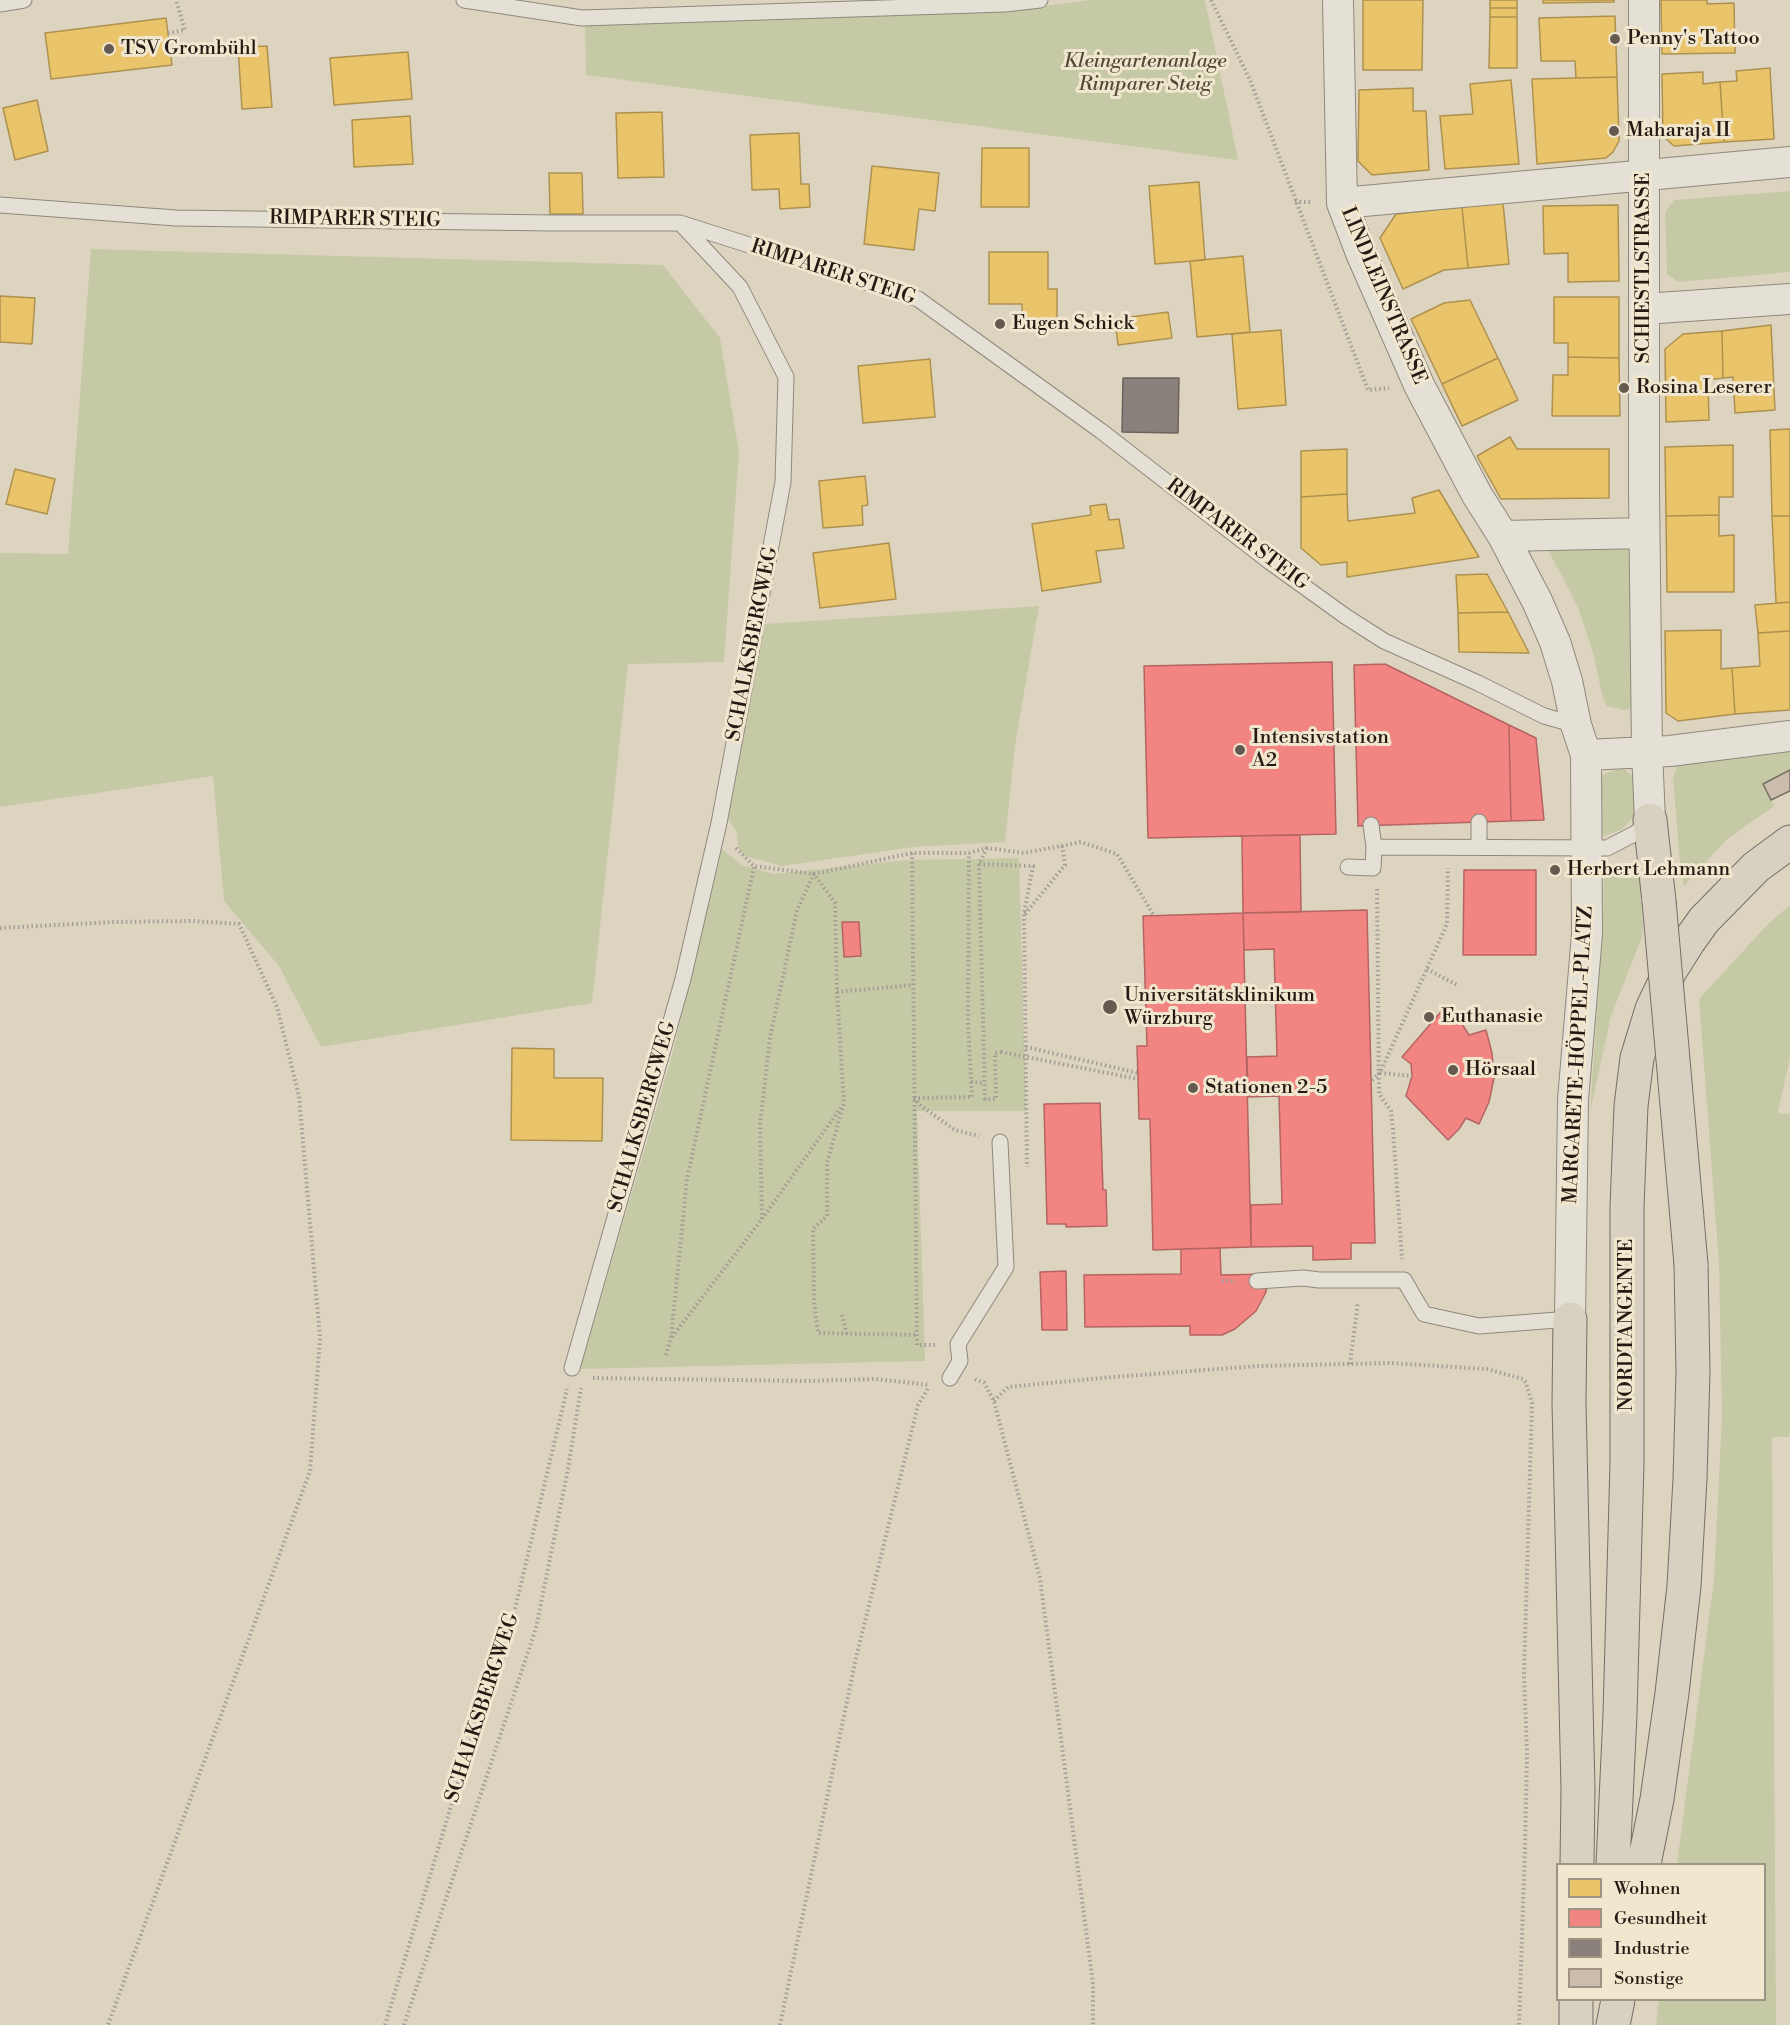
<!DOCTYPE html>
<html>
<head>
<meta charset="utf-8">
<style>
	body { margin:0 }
	#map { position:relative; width:1790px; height:2025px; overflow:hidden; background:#ddd4c0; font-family:"Libre Bodoni",serif }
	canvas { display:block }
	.legend { position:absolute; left:1556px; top:1863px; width:210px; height:138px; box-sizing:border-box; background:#f1e6ce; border:2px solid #9f9484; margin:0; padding:8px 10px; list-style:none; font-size:18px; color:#251914 }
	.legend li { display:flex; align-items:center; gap:12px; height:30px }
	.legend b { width:30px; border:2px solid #9f9484 }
</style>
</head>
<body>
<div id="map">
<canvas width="1790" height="2025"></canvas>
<ul class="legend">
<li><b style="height:16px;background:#e9c46a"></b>Wohnen</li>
<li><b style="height:16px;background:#f28482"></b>Gesundheit</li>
<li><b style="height:16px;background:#8a817c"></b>Industrie</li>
<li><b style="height:16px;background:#cbbcab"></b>Sonstige</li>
</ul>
</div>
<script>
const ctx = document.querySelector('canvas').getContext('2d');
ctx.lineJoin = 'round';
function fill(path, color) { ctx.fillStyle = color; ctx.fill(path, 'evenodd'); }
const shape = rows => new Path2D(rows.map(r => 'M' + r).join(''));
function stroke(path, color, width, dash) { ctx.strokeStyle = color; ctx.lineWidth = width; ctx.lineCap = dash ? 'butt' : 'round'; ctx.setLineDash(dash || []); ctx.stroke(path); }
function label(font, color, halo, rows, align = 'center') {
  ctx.font = font + ' "Libre Bodoni",serif'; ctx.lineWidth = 6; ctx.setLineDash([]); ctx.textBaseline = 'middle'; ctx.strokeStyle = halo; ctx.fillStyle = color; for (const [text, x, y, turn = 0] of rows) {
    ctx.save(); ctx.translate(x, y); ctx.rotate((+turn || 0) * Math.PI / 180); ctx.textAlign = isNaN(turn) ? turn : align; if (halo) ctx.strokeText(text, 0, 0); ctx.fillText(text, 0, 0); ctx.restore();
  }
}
const green = shape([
	[1090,0,1205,0,1238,160,586,75,585,20,1015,10],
	[1790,191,1790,272,1678,282,1667,274,1665,212,1674,200],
	[91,249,663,265,720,338,739,452,724,662,628,664,592,1003,321,1047,279,966,224,901,213,776,0,807,0,553,68,554],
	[1630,542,1635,704,1629,709,1624,710,1607,706,1603,699,1594,656,1578,607,1547,548],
	[1039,606,1015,745,1005,842,913,847,782,866,744,856,738,848,737,832,728,819,765,624],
	[1790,750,1790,770,1763,784,1774,806,1726,840,1684,886,1680,862,1673,779,1677,766,1686,760],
	[1624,769,1640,782,1638,812,1621,830,1600,837,1600,777,1611,771],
	[722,849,742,865,773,874,907,860,1019,858,1026,1111,917,1111,925,1361,580,1369,671,1059],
	[1639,861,1643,926,1642,937,1611,1016,1590,1112,1603,919,1604,873,1619,870],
	[1790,905,1790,1057,1778,1113,1790,1114,1790,1424,1789,1437,1772,1437,1776,2025,1656,2025,1659,2000,1764,2000,1764,1864,1677,1864,1714,1579,1722,1417,1719,1264,1699,999,1767,925]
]);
const homes = shape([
	[1363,0,1423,0,1422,70,1363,70,1363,0],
	[1490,0,1517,0,1517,8,1490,8,1490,0],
	[1543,0,1614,0,1614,2,1543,3,1543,0],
	[1661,0,1707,0,1707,4,1734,3,1735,53,1662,54,1661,0],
	[1490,8,1517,8,1517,17,1490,17,1490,8],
	[1615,16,1617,77,1576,78,1575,61,1541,61,1539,18,1615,16],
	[1490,17,1517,17,1517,68,1489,68,1490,17],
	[166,18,172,65,51,79,45,33,166,18],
	[267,46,272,107,242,109,238,47,267,46],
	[408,52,412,99,334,105,330,58,408,52],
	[1770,68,1774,139,1724,142,1720,82,1737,81,1736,71,1770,68],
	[1703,72,1703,84,1720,82,1724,142,1674,146,1663,136,1662,74,1703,72],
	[1617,77,1619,141,1613,152,1606,158,1537,164,1532,79,1617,77],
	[1511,80,1519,164,1445,169,1440,116,1473,114,1470,84,1511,80],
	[1413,88,1413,111,1426,111,1429,170,1372,175,1358,161,1359,90,1413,88],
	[37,100,48,151,15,160,3,108,37,100],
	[662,112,664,177,618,178,616,113,662,112],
	[410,116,413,164,354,167,352,120,410,116],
	[799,133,801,184,809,184,810,207,780,209,779,189,752,190,750,135,799,133],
	[982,148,1029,148,1029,207,981,207,982,148],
	[872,166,939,173,935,211,919,209,914,250,864,244,872,166],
	[549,173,582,173,583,214,550,214,549,173],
	[1199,182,1205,260,1155,264,1149,186,1199,182],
	[1503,203,1509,264,1468,268,1462,207,1503,203],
	[1618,205,1619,281,1568,282,1568,253,1544,254,1543,206,1618,205],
	[1462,207,1468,268,1444,270,1403,289,1380,238,1396,214,1462,207],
	[989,252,1048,252,1048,289,1057,289,1057,329,1022,329,1022,304,989,304,989,252],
	[1243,256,1250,332,1197,337,1190,261,1243,256],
	[0,296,35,298,32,344,0,342,0,296],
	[1554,297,1619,297,1619,358,1568,357,1568,343,1554,343,1554,297],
	[1470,300,1498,358,1442,384,1411,319,1444,303,1470,300],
	[1168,312,1172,338,1118,345,1115,319,1168,312],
	[1771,325,1775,410,1735,413,1733,377,1723,378,1722,331,1771,325],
	[1281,330,1286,405,1238,409,1232,334,1281,330],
	[1722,331,1723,378,1708,380,1709,420,1666,422,1665,349,1683,334,1722,331],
	[1568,357,1619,358,1620,416,1552,416,1553,375,1568,375,1568,357],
	[1498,358,1518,400,1462,426,1442,384,1498,358],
	[930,359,935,417,863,423,858,366,930,359],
	[1790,429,1790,516,1772,516,1770,430,1790,429],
	[1510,437,1517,449,1609,449,1609,498,1501,499,1477,456,1510,437],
	[1733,445,1733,497,1719,497,1719,515,1666,516,1665,447,1733,445],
	[1347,449,1347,494,1301,497,1301,451,1347,449],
	[15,469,55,479,47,514,6,504,15,469],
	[865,476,868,505,862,506,863,525,823,528,819,481,865,476],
	[1439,490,1479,557,1347,577,1347,562,1321,565,1301,548,1301,497,1347,494,1348,521,1415,513,1412,498,1439,490],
	[1106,504,1109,520,1119,519,1124,548,1096,551,1101,582,1042,591,1032,524,1091,515,1090,506,1106,504],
	[1719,515,1719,536,1734,535,1734,592,1667,592,1666,516,1719,515],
	[1772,516,1790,516,1790,602,1776,603,1772,516],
	[889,543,896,599,820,608,813,553,889,543],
	[1487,574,1508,612,1458,613,1456,575,1487,574],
	[1790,602,1790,631,1758,633,1755,605,1790,602],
	[1508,612,1529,653,1459,652,1458,613,1508,612],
	[1721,630,1721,669,1732,668,1735,714,1678,721,1666,713,1665,631,1721,630],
	[1790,631,1790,710,1735,714,1732,668,1760,666,1758,633,1790,631],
	[512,1048,554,1049,554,1078,603,1078,602,1141,511,1140,512,1048]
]);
const health = shape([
	[1332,662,1336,834,1148,838,1144,666,1332,662],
	[1385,664,1509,725,1511,821,1358,826,1354,665,1385,664],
	[1509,725,1536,738,1544,820,1511,821,1509,725],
	[1300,835,1301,912,1243,913,1242,836,1300,835],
	[1464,870,1536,870,1536,955,1463,955,1464,870],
	[1367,910,1375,1243,1351,1243,1351,1259,1313,1260,1313,1246,1251,1247,1251,1205,1282,1204,1279,1096,1248,1097,1247,1057,1277,1056,1274,949,1244,950,1243,913,1367,910],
	[1243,913,1251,1247,1153,1250,1150,1119,1139,1119,1138,1079,1137,1046,1147,1046,1143,916,1243,913],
	[842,922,859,922,861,956,844,957,842,922],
	[1445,1007,1457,1016,1469,1035,1486,1030,1492,1053,1494,1078,1489,1102,1479,1124,1466,1118,1459,1129,1448,1140,1406,1096,1412,1076,1411,1064,1402,1057,1445,1007],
	[1100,1103,1103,1190,1106,1190,1107,1226,1066,1227,1066,1224,1047,1224,1044,1104,1100,1103],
	[1220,1248,1221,1275,1267,1274,1266,1292,1256,1311,1235,1329,1222,1335,1190,1335,1190,1326,1085,1327,1084,1275,1181,1274,1181,1249,1220,1248],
	[1066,1271,1067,1330,1042,1330,1040,1272,1066,1271]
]);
const industry = shape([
	[1123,378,1179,378,1178,433,1122,432,1123,378]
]);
const building = shape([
	[1790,770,1790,791,1771,800,1763,784,1790,770]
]);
const path = shape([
	[1211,0,1250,80,1368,390,1389,388],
	[168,33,185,30,176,0],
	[1295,202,1312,202],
	[736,848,754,866,814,874,912,853,969,853,987,848,1024,853,1081,842,1117,854,1154,916],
	[987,848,979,864,985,1099,996,1099,995,1053,1001,1052],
	[912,853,917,1345,936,1345],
	[979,864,1033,866,1024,914,1027,1167],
	[1377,889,1379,1094,1391,1111,1393,1129,1402,1259],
	[1025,914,1065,865,1062,845],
	[0,928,113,922,193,921,239,924,277,1007,299,1096,320,1338,310,1471,108,2025],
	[1427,969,1457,985],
	[837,992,913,985],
	[1026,1047,1138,1073],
	[1380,1073,1412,1076],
	[1372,1080,1380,1073,1447,924,1448,868],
	[971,1082,984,1083],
	[914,1098,972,1097,968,1023,969,853],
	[914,1098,921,1106,955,1130,979,1136],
	[762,1219,760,1125,770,1038,797,910,814,874,835,903,837,992,844,1103,827,1163,827,1216,813,1229,814,1300,818,1333,916,1335],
	[1222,1281,1236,1281],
	[842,1315,847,1335],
	[672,1337,762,1219,842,1106],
	[666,1355,671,1338,687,1179,754,867],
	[1350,1364,1358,1302],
	[593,1378,806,1381,875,1379,930,1385],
	[975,1379,984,1383,994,1401,1040,1578,1093,1984,1093,2025],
	[994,1401,1008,1387,1113,1377,1258,1366,1391,1363,1487,1369,1523,1379,1526,1383,1532,1403,1524,1674,1527,1753,1525,1847,1519,2025],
	[385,2025,479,1713,504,1656,567,1389],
	[404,2025,536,1628,568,1469,581,1388],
	[780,2025,856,1658,918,1405,929,1387]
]);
const service = shape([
	[464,0,582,18,1005,4,1040,0],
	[0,4,24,0],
	[0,205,176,218,553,223,680,223,918,299,1101,431,1270,562,1345,616,1384,641,1478,683,1544,716,1576,725],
	[1479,822,1479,847],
	[1371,825,1374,847],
	[1348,867,1373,868,1374,847,1607,848,1636,833,1650,820],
	[1257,1281,1303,1278,1319,1280,1404,1280,1424,1314,1479,1326,1570,1319],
	[572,1368,683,979,719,823,783,482,786,377,740,287,682,225],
	[950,1378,960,1361,958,1344,1006,1267,1000,1142]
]);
const minor = shape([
	[1338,0,1342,203,1361,253,1419,385,1477,495,1503,536,1537,601,1555,642,1567,681,1576,725,1586,755,1587,934,1573,1100,1570,1319],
	[1644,0,1644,490,1647,751,1650,820],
	[1342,203,1790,162],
	[1644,309,1790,299],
	[1503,536,1644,533],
	[1586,755,1670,751,1790,736]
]);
const primary = shape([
	[1650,820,1659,901],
	[1570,1319,1569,1403,1578,1789,1577,1864],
	[1613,1864,1620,1714,1627,1463,1627,1207,1631,1106,1637,1058,1652,1009,1670,971,1689,941,1704,920,1756,867,1790,842],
	[1644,1864,1657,1799,1672,1693,1684,1586,1690,1479,1693,1372,1691,1264],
	[1576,2025,1576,2000],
	[1613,2025,1618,2000]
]);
const pathBridge = shape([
	[1001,1052,1138,1079]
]);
const primaryBridge = shape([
	[1659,901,1691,1264]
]);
const markers = [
	[1615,39,6,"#655a50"],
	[109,49,6,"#655a50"],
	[1614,131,6,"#655a50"],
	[1000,324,6,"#655a50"],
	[1624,388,6,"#655a50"],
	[1240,750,6,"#655a50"],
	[1555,870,6,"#655a50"],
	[1110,1007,8,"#655a50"],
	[1429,1017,6,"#655a50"],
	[1453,1070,6,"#655a50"],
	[1193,1088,6,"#655a50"]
];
const poiNames = [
	["Penny's Tattoo",1627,39],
	["TSV Grombühl",121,49],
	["Maharaja II",1626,131],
	["Eugen Schick",1012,324],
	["Rosina Leserer",1636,388],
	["Intensivstation",1252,738],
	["A2",1252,761],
	["Herbert Lehmann",1567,870],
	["Universitätsklinikum",1124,996],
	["Würzburg",1124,1019],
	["Euthanasie",1441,1017],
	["Hörsaal",1465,1070],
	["Stationen 2-5",1205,1088]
];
const parkNames = [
	["Kleingartenanlage",1145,62],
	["Rimparer Steig",1145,85]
];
const streetNames = [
	["RIMPARER STEIG",355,220,1],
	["SCHIESTLSTRASSE",1644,268,-90],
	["RIMPARER STEIG",833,273,18],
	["LINDLEINSTRASSE",1383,296,67],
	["RIMPARER STEIG",1237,535,37],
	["SCHALKSBERGWEG",753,644,-79],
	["MARGARETE-HÖPPEL-PLATZ",1579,1055,-87],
	["SCHALKSBERGWEG",643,1117,-74],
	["NORDTANGENTE",1627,1325,-90],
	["SCHALKSBERGWEG",483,1708,-72]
];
fill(green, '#c6c9a5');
fill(homes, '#e9c46a');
stroke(homes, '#ae9150', 1.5);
fill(health, '#f28482');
stroke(health, '#b46461', 1.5);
fill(industry, '#8a817c');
stroke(industry, '#6c625d', 1.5);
fill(building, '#cbbcab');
stroke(building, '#746e65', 1.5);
stroke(service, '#8e887c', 17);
stroke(minor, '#8e887c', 32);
stroke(primary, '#746e65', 35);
stroke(path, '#a19c95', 4, [1.5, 3]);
stroke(service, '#e5e0d5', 15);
stroke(minor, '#e5e0d5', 30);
stroke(primary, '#d8d0c1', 33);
stroke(primaryBridge, '#746e65', 35, []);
stroke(pathBridge, '#a19c95', 4, [1.5, 3]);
stroke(primaryBridge, '#d8d0c1', 33);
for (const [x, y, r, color] of markers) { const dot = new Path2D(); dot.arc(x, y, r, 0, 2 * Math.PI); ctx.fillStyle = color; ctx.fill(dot); stroke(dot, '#f1e6ce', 2); }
label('20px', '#251914', '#f1e6ce', poiNames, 'left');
label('italic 20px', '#504b39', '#f1e6ce', parkNames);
label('20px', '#251914', '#f1e6ce', streetNames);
</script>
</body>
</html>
